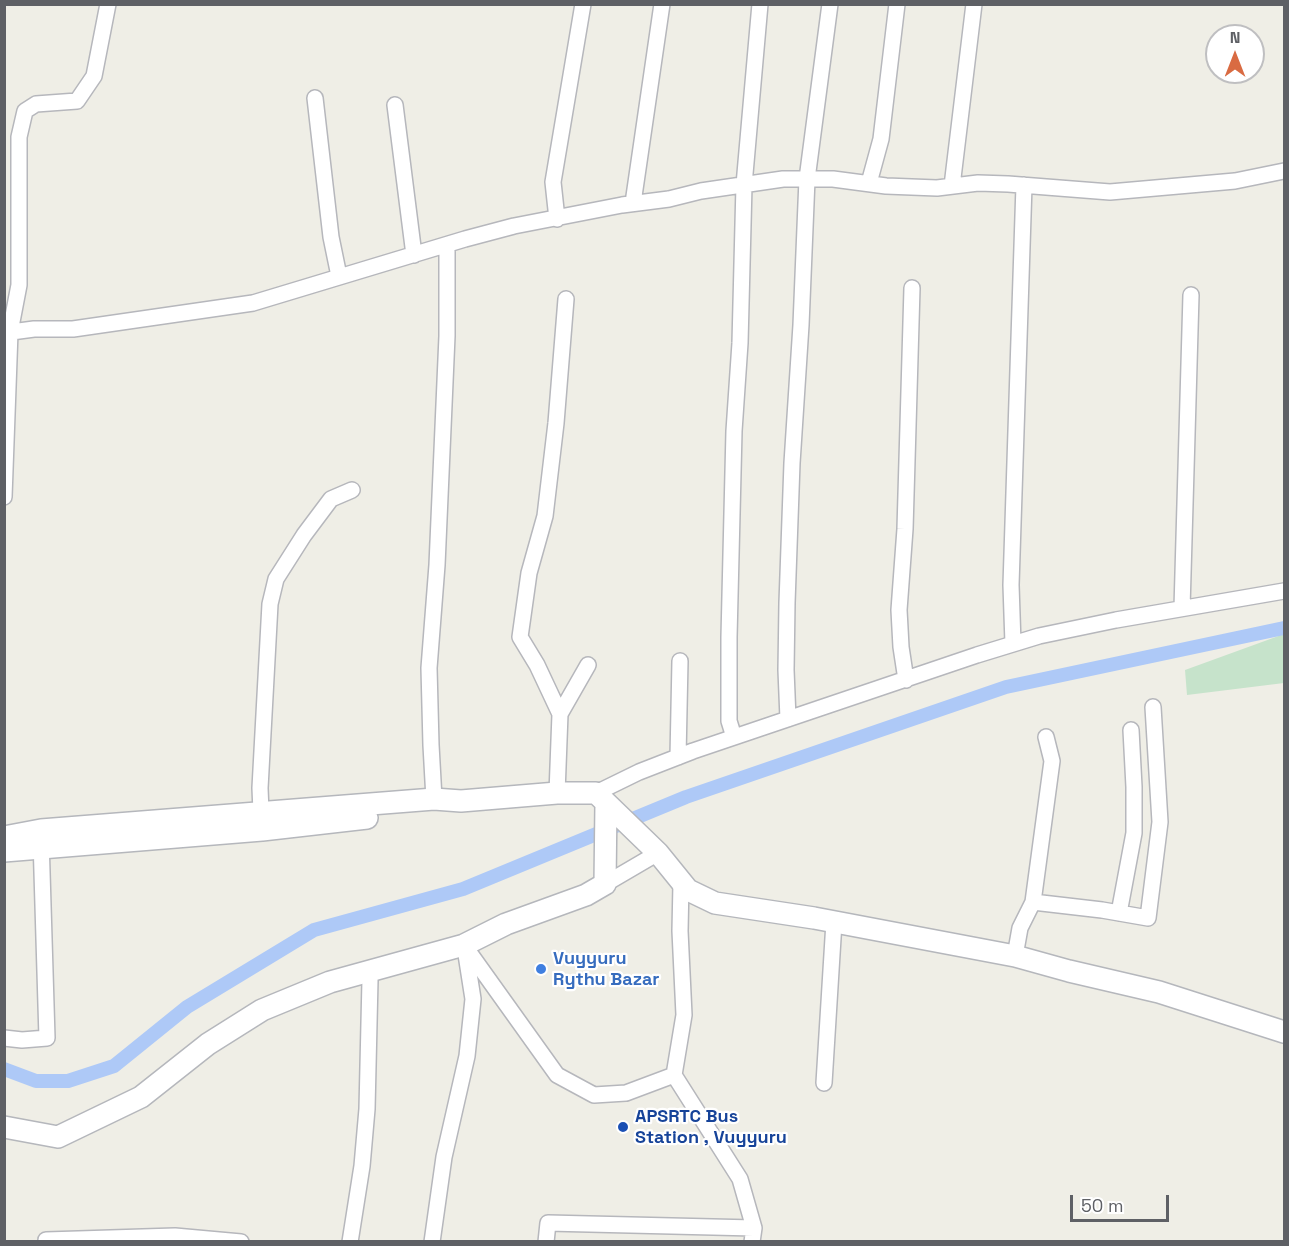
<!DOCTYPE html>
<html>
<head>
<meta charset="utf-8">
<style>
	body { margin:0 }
	#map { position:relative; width:1289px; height:1246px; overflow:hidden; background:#efeee6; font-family:"Space Grotesk",sans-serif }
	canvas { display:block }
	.frame { position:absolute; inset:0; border:6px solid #5e6065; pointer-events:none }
	.north { position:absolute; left:1205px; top:24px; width:60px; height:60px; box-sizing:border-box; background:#fff; border:2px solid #bfbfc1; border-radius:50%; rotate:0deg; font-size:16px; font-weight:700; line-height:24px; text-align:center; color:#5e6065 }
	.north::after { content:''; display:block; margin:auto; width:21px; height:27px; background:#d96b42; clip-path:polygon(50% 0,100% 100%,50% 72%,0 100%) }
	.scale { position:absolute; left:1070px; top:1195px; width:99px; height:27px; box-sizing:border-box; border:3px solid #5e6065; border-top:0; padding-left:8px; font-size:18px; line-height:21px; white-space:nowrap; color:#5e6065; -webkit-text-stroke:4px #fff; paint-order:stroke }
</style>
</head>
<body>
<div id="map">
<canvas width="1289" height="1246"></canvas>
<div class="frame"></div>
<div class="north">N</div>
<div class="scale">50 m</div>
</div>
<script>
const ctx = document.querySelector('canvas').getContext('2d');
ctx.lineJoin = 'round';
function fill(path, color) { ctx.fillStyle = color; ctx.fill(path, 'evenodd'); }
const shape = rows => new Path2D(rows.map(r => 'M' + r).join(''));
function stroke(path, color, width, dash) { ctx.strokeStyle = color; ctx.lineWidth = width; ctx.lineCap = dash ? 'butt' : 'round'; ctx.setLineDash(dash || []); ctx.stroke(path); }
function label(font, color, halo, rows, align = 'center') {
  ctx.font = font + ' "Space Grotesk",sans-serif'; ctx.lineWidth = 4.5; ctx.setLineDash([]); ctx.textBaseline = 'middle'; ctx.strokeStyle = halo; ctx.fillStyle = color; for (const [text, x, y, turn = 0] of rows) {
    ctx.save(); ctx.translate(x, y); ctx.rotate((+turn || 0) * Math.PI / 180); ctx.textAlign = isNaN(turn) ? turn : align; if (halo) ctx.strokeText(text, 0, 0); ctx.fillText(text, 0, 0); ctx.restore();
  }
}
const green = shape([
	[1284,634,1284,683,1187,695,1185,670]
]);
const canal = shape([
	[4,1069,36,1081,68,1081,114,1066,187,1007,314,930,463,889,686,797,1006,687,1284,628]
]);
const street = shape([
	[315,98,331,237,339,276],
	[395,105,414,255],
	[869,183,881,139,897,4],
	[952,186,974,4],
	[633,203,662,4],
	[557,219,553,182,583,4],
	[4,333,34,329,73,329,253,303,465,239,514,226,622,205,669,199,701,191,783,179,833,179,886,186,937,188,978,183,1008,184,1110,192,1235,181,1284,171],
	[4,497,10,332,19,285,19,137,25,111,36,104,77,101,94,76,108,4],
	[1182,608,1191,295],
	[1013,644,1011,585,1024,185],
	[906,680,901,647,899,610,905,529,912,288],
	[560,714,537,665,520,637,529,573,545,516,556,423,566,299],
	[788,719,786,670,787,603,792,463,801,325,807,179,830,4],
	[734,737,729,721,729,637,734,431,740,343,744,185,760,4],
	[678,757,680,661],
	[557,793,560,714,588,665],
	[596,793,639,772,693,751,977,655,1039,636,1116,620,1284,591],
	[434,799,431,745,429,668,437,565,447,336,447,245],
	[261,812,260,788,270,604,276,579,304,535,331,499,352,490],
	[605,884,658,853],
	[1033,902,1052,761,1046,737],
	[1119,913,1134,833,1134,787,1131,730],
	[464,945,557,1075,594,1095,626,1093,674,1075,684,1015,680,931,681,883],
	[1015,956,1020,928,1033,902,1102,910,1148,918,1160,822,1153,707],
	[4,1038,22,1040,47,1038,41,839],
	[674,1075,740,1179,754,1228,752,1242],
	[824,1083,834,922],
	[46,1240,175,1236,241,1242],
	[350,1242,362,1166,367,1109,370,980],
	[432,1242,444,1157,467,1056,473,999,465,948],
	[546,1242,548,1223,754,1228]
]);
const secondary = shape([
	[4,837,41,830,434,799,461,801,557,793,596,793,658,853,688,890,715,903,814,918,1015,956,1069,971,1159,992,1284,1032],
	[4,851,262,830,367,818],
	[4,1127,58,1137,141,1097,208,1044,262,1010,330,982,464,945,506,924,586,895,605,884,606,803]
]);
const markers = [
	[541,969,6,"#3f7fe0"],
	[623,1127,6,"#1a4fb4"]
];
const shopNames = [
	["Vuyyuru",553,959],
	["Rythu Bazar",553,980]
];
const transitNames = [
	["APSRTC Bus",635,1117],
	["Station , Vuyyuru",635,1138]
];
fill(green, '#c6e3cb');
stroke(canal, '#aec9f7', 14);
stroke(street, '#b6b7bc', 18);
stroke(secondary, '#b5b7bc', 24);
stroke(street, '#fff', 15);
stroke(secondary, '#fff', 21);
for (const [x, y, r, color] of markers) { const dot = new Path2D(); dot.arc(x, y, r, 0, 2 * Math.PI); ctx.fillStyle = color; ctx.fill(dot); stroke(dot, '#fff', 2); }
label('bold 18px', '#366cbe', '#fff', shopNames, 'left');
label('bold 18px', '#164399', '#fff', transitNames, 'left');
</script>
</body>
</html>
